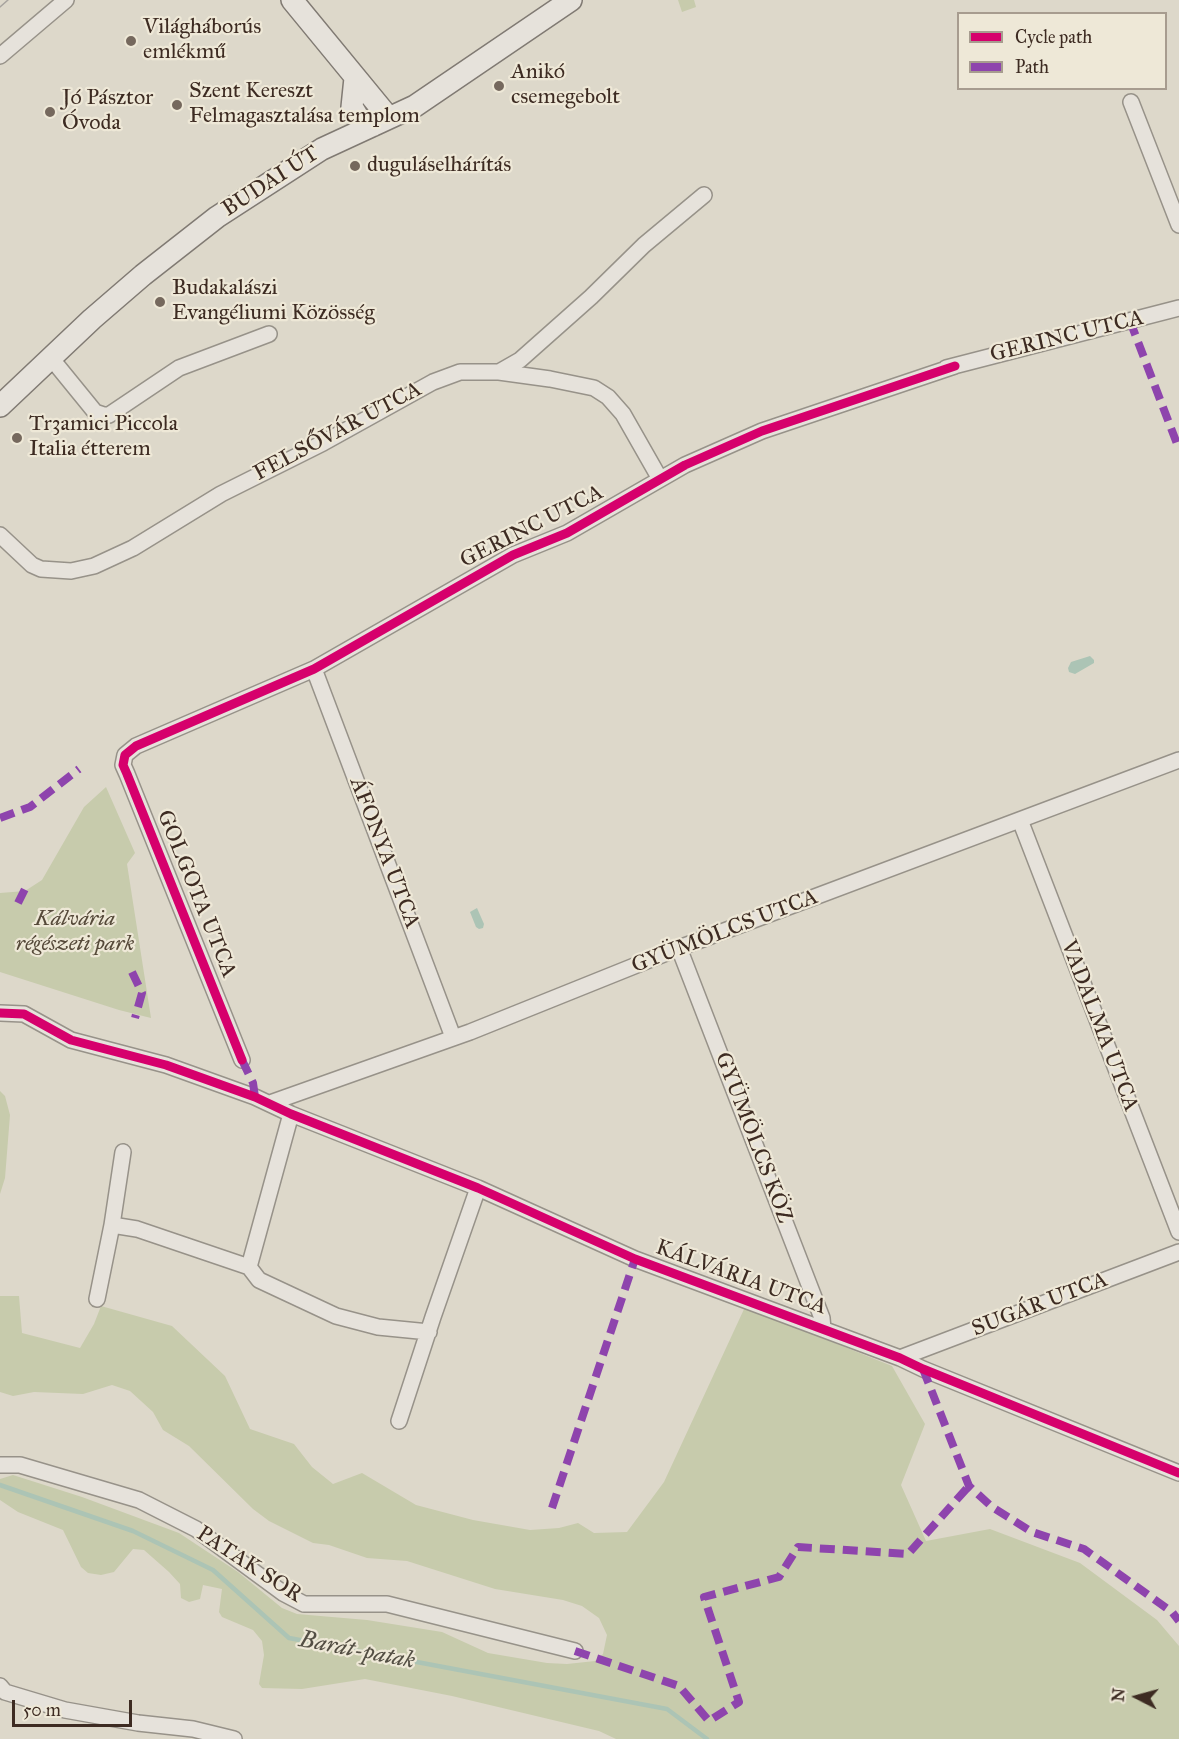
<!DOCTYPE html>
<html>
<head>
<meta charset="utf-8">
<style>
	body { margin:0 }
	#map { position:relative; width:1179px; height:1739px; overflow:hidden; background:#ddd8ca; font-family:"IM FELL Great Primer",serif }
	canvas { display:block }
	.legend { position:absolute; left:957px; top:12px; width:210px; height:78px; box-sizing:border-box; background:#eee8d7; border:2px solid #a79c8f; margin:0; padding:8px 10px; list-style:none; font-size:18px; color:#3d2b22 }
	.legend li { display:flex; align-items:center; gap:12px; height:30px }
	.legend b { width:30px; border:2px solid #a79c8f }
	.north { position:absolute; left:1107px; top:1667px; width:60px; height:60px; -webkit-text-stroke:4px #eee8d7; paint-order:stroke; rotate:276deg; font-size:16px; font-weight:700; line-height:24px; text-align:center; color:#3d2b22 }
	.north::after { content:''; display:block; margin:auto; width:21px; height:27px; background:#3d2b22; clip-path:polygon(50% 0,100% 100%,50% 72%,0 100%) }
	.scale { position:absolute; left:12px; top:1700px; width:120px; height:27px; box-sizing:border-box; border:3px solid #3d2b22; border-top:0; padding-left:8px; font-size:18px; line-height:21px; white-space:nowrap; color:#3d2b22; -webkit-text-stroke:4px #eee8d7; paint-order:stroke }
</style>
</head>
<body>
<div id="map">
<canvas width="1179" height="1739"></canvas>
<ul class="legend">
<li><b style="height:8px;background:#d6006c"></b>Cycle path</li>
<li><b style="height:8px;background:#8e44ad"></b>Path</li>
</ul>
<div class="north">N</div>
<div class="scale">50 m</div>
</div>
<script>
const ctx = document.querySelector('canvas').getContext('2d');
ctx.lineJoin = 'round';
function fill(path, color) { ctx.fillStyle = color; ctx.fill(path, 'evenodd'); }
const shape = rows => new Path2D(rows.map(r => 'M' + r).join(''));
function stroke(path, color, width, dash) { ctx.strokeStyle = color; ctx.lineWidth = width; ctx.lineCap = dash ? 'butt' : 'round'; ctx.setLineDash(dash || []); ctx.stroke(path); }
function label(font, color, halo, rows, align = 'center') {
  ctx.font = font + ' "IM FELL Great Primer",serif'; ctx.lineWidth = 4.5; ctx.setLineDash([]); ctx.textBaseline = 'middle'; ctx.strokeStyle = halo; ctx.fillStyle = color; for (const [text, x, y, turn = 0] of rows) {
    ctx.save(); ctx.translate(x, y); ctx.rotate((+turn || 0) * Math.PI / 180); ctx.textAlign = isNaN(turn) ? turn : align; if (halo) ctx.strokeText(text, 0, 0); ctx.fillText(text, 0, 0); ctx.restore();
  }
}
const green = shape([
	[678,0,694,0,696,7,682,12],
	[106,787,135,853,127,864,151,1018,119,1010,0,972,0,893,25,891,42,880,84,807],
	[0,1091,5,1096,10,1115,5,1178,0,1194],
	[0,1296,19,1296,22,1333,80,1348,94,1324,101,1306,172,1326,225,1376,250,1429,294,1444,312,1467,333,1484,362,1473,416,1505,473,1520,530,1530,559,1528,578,1523,594,1533,627,1532,664,1482,745,1307,892,1366,925,1424,901,1485,926,1541,990,1529,1080,1563,1157,1620,1179,1646,1179,1739,616,1739,599,1731,452,1696,365,1679,302,1689,262,1688,259,1684,264,1655,262,1641,253,1630,222,1617,219,1612,222,1589,203,1585,200,1599,189,1602,181,1598,180,1584,169,1572,144,1550,133,1549,114,1572,101,1575,88,1573,81,1567,63,1530,18,1512,0,1500,0,1479,13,1475,82,1497,179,1533,238,1572,282,1608,297,1614,367,1620,442,1632,488,1653,547,1663,567,1664,595,1661,603,1654,607,1635,599,1618,582,1606,563,1600,495,1589,407,1561,367,1558,329,1545,313,1543,269,1521,253,1509,189,1446,163,1430,153,1412,130,1391,112,1385,83,1394,34,1392,13,1396,0,1392]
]);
const water = shape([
	[1090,656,1094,660,1094,663,1075,674,1069,672,1068,668,1071,662],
	[477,908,484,924,483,928,479,929,476,927,470,912]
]);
const stream = shape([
	[0,1485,133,1531,213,1570,289,1638,667,1709,707,1739]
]);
const street = shape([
	[0,56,66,0],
	[1131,102,1179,225],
	[51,358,95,412,104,415,109,415,179,368,269,334],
	[946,368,1179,308],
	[499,372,520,360,591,297,644,245,704,195],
	[0,535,32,565,41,569,71,571,94,566,133,548,221,494,323,443,433,382,460,372,499,372,550,379,594,388,608,397,623,414,660,479],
	[314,669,453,1037],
	[1020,820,1179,1232],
	[679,948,822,1318,823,1329],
	[0,1013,24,1014,71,1040,166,1065,255,1097,291,1114,478,1188,635,1259,900,1358,923,1369,1179,1473],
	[242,1060,127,774,123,765,125,755,136,746,314,669,513,555,567,533,685,465,762,431,955,366],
	[270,1103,470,1032,679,948,1179,760],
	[112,1225,123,1152],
	[249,1267,291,1114],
	[97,1299,112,1225,137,1229,249,1267,259,1280,336,1316,378,1327,429,1332],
	[900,1358,1179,1252],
	[399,1421,433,1317,478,1188],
	[0,1465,20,1465,139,1500,196,1529,283,1593,304,1604,387,1604,575,1651],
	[0,1686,5,1692,65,1710,138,1723,193,1729,234,1739]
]);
const secondary = shape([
	[292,0,389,118],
	[355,78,352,107,358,117,372,126],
	[0,406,92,319,143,275,217,217,322,149,415,106,571,0]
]);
const tram = shape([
	[0,7,8,0]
]);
const quiet = shape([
	[1130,321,1179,449],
	[0,818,30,807,79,769],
	[18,903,27,885],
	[132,972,142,993,135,1018],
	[242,1060,253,1083,255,1097],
	[923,1369,969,1486,992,1507,1032,1532,1084,1549,1172,1612,1179,1621],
	[552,1508,635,1259],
	[575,1651,679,1686,709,1721,739,1702,704,1597,779,1577,798,1547,908,1554,969,1486]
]);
const cycleway = shape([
	[0,1013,24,1014,71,1040,166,1065,255,1097,291,1114,478,1188,635,1259,900,1358,923,1369,1179,1473],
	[242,1060,127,774,123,765,125,755,136,746,314,669,513,555,567,533,685,465,762,431,955,366]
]);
const markers = [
	[131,41,6,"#75685d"],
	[499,86,6,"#75685d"],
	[177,105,6,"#75685d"],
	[50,112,6,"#75685d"],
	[355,166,6,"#75685d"],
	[160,302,6,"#75685d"],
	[17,438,6,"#75685d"]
];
const poiNames = [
	["Világháborús",143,28],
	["emlékmű",143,53],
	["Anikó",511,73],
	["csemegebolt",511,98],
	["Szent Kereszt",189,92],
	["Felmagasztalása templom",189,117],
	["Jó Pásztor",62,99],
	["Óvoda",62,124],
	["duguláselhárítás",367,166],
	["Budakalászi",172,289],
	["Evangéliumi Közösség",172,314],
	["Tr3amici Piccola",29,425],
	["Italia étterem",29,450]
];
const streetNames = [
	["BUDAI ÚT",271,182,-33],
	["GERINC UTCA",1067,337,-14],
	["FELSŐVÁR UTCA",338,432,-28],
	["GERINC UTCA",532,527,-27],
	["ÁFONYA UTCA",384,853,69],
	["GOLGOTA UTCA",196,894,68],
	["GYÜMÖLCS UTCA",725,932,-21],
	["VADALMA UTCA",1099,1026,69],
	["GYÜMÖLCS KÖZ",753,1138,69],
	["KÁLVÁRIA UTCA",741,1278,20],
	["SUGÁR UTCA",1040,1305,-21],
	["PATAK SOR",249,1565,33]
];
const parkNames = [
	["Kálvária",75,920],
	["régészeti park",75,945]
];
const waterNames = [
	["Barát-patak",357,1651,11]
];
fill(green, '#c7cbac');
fill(water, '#acc4b5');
stroke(stream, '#acc4b5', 4.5);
stroke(street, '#979289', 18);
stroke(secondary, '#807a73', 24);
stroke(street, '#e6e2db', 15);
stroke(secondary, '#e6e2db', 21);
stroke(tram, '#a8a49f', 1.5);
stroke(quiet, '#8e44ad', 8, [15, 8]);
stroke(cycleway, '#d6006c', 9);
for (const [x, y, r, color] of markers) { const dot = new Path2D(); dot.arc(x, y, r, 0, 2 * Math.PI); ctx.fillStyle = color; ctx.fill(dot); stroke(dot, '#eee8d7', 2); }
label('22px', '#3d2b22', '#eee8d7', poiNames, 'left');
label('22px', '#3d2b22', '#eee8d7', streetNames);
label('italic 22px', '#554939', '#eee8d7', parkNames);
label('italic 24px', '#544f44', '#eee8d7', waterNames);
</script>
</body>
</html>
